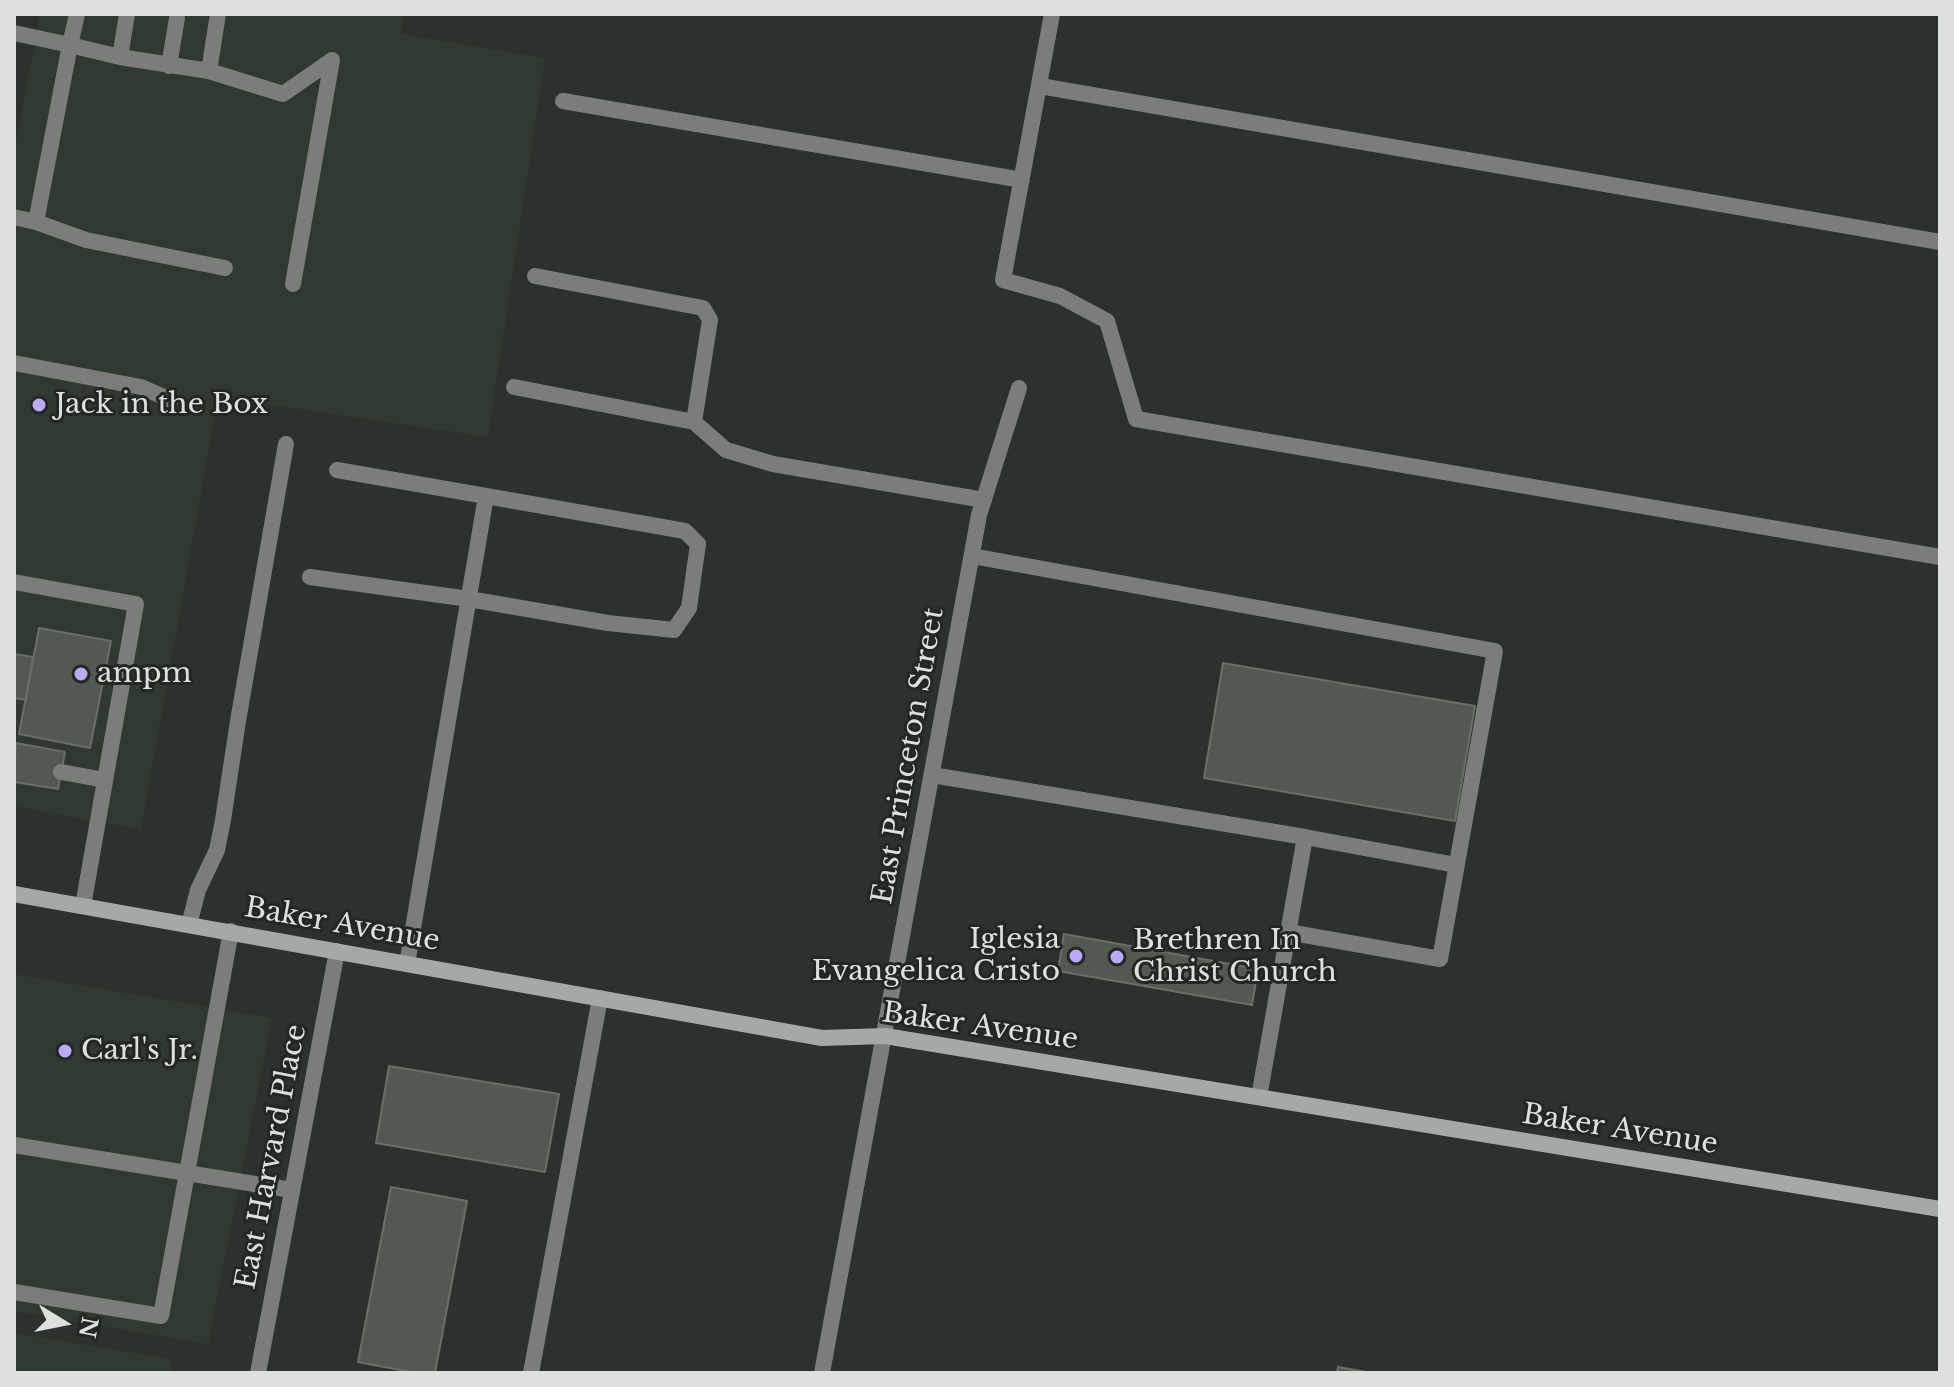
<!DOCTYPE html>
<html>
<head>
<meta charset="utf-8">
<style>
	body { margin:0 }
	#map { position:relative; width:1954px; height:1387px; overflow:hidden; background:#2d312d; font-family:"Libre Baskerville",serif }
	canvas { display:block }
	.frame { position:absolute; inset:0; border:16px solid #dde0dd; pointer-events:none }
	.north { position:absolute; left:24px; top:1283px; width:80px; height:80px; -webkit-text-stroke:6px #232723; paint-order:stroke; rotate:100deg; font-size:22px; font-weight:700; line-height:32px; text-align:center; color:#dde0dd }
	.north::after { content:''; display:block; margin:auto; width:28px; height:36px; background:#dde0dd; clip-path:polygon(50% 0,100% 100%,50% 72%,0 100%) }
</style>
</head>
<body>
<div id="map">
<canvas width="1954" height="1387"></canvas>
<div class="frame"></div>
<div class="north">N</div>
</div>
<script>
const ctx = document.querySelector('canvas').getContext('2d');
ctx.lineJoin = 'round';
function fill(path, color) { ctx.fillStyle = color; ctx.fill(path, 'evenodd'); }
const shape = rows => new Path2D(rows.map(r => 'M' + r).join(''));
function stroke(path, color, width, dash) { ctx.strokeStyle = color; ctx.lineWidth = width; ctx.lineCap = dash ? 'butt' : 'round'; ctx.setLineDash(dash || []); ctx.stroke(path); }
function label(font, color, halo, rows, align = 'center') {
  ctx.font = font + ' "Libre Baskerville",serif'; ctx.lineWidth = 6; ctx.setLineDash([]); ctx.textBaseline = 'middle'; ctx.strokeStyle = halo; ctx.fillStyle = color; for (const [text, x, y, turn = 0] of rows) {
    ctx.save(); ctx.translate(x, y); ctx.rotate((+turn || 0) * Math.PI / 180); ctx.textAlign = isNaN(turn) ? turn : align; if (halo) ctx.strokeText(text, 0, 0); ctx.fillText(text, 0, 0); ctx.restore();
  }
}
const built = shape([
	[40,14,404,14,400,34,545,58,488,437,218,397,141,830,14,806,14,154],
	[14,974,272,1018,208,1344,14,1311],
	[14,1333,170,1359,172,1373,14,1373]
]);
const building = shape([
	[39,628,111,641,90,748,19,734,39,628],
	[14,654,33,657,26,700,14,698,14,654],
	[1223,663,1475,706,1455,821,1204,778,1223,663],
	[16,743,65,752,58,789,14,782,16,743],
	[1064,934,1258,969,1252,1005,1058,971,1064,934],
	[389,1066,559,1094,545,1172,376,1143,389,1066],
	[391,1187,467,1201,435,1373,416,1373,358,1362,391,1187],
	[1338,1367,1372,1373,1337,1373,1338,1367]
]);
const lane = shape([
	[77,14,70,45,120,57,209,71,283,94,332,60],
	[1052,14,1003,280,1060,296,1107,321,1136,419,1940,557],
	[14,33,70,45,36,222,14,217],
	[120,57,127,14],
	[169,66,177,18],
	[209,71,218,14],
	[1040,86,1940,242],
	[563,101,1022,180],
	[36,222,86,240,225,268],
	[535,276,703,308,710,320,694,422,726,450,773,464,984,500],
	[293,284,332,60],
	[14,363,141,387,171,400],
	[514,387,694,422],
	[337,470,486,496,407,964],
	[972,556,1495,651,1440,959,1288,932],
	[310,577,469,599,608,623,674,630,689,608,698,544,685,531,486,496],
	[14,582,136,604,83,906],
	[61,772,105,780],
	[932,775,1305,837,1259,1097],
	[1305,837,1456,865],
	[189,925,198,890,217,850,223,820,238,721,286,444],
	[231,931,187,1173,292,1190],
	[14,1145,187,1173,161,1316,14,1292],
	[531,1373,600,998]
]);
const street = shape([
	[258,1373,337,951],
	[822,1373,979,515,1019,388]
]);
const secondary = shape([
	[14,894,822,1038,885,1036,1940,1209]
]);
const markers = [
	[39,405,8,"#bbaaf6"],
	[81,674,8,"#bbaaf6"],
	[1076,956,8,"#bbaaf6"],
	[1117,957,8,"#bbaaf6"],
	[65,1051,8,"#bbaaf6"]
];
const poiNames = [
	["Jack in the Box",55,405],
	["ampm",97,674],
	["Iglesia",1060,940,"right"],
	["Evangelica Cristo",1060,972,"right"],
	["Brethren In",1133,941],
	["Christ Church",1133,973],
	["Carl's Jr.",81,1051]
];
const streetNames = [
	["East Princeton Street",909,756,-80],
	["Baker Avenue",342,925,10],
	["Baker Avenue",980,1027,8],
	["Baker Avenue",1620,1130,9],
	["East Harvard Place",272,1157,-79]
];
fill(built, '#303930');
fill(building, '#535853');
stroke(building, '#696e69', 2);
stroke(lane, '#7b7d7b', 16);
stroke(street, '#7b7d7b', 16);
stroke(secondary, '#a5a9a5', 16);
for (const [x, y, r, color] of markers) { const dot = new Path2D(); dot.arc(x, y, r, 0, 2 * Math.PI); ctx.fillStyle = color; ctx.fill(dot); stroke(dot, '#232723', 3); }
label('28px', '#dde0dd', '#232723', poiNames, 'left');
label('28px', '#dde0dd', '#232723', streetNames);
</script>
</body>
</html>
